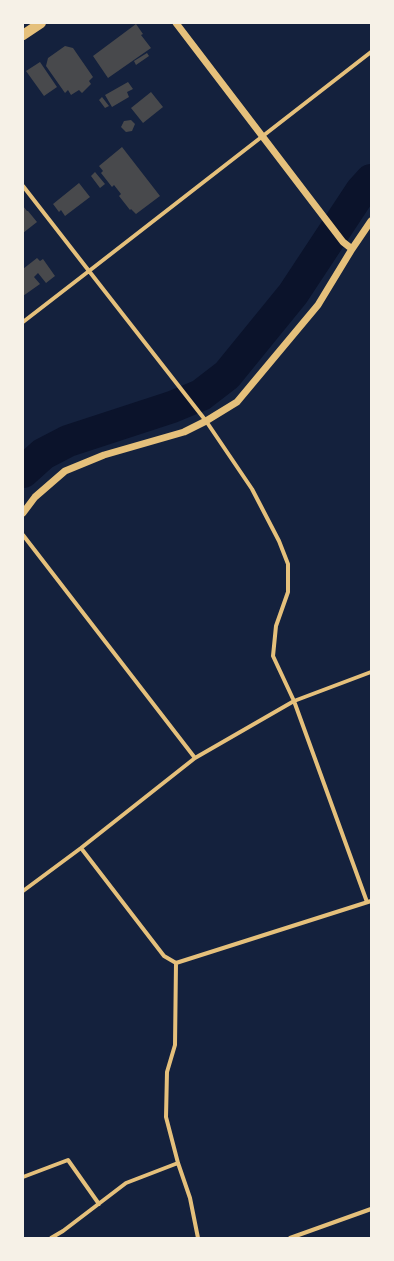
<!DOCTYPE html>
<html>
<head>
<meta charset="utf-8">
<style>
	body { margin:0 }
	#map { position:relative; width:394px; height:1261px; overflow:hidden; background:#14213d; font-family:"IBM Plex Serif",serif }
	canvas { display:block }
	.frame { position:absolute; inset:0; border:24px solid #f6f1e7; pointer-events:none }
</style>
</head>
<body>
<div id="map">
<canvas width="394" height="1261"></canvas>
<div class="frame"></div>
</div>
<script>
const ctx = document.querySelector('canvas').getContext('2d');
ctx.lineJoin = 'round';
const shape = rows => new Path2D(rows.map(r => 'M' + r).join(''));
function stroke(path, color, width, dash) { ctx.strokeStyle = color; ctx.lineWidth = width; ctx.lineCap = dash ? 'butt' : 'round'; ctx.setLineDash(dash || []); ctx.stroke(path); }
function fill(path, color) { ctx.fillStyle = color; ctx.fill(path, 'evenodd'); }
const river = shape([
	[23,472,43,454,68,441,172,407,201,395,227,375,293,294,361,191,371,180]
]);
const building = shape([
	[136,24,143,34,141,35,151,48,108,78,93,56],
	[65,46,73,48,93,77,89,81,91,84,82,93,79,90,71,95,68,90,65,93,46,66,48,58],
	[147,53,149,56,136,65,134,61],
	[40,62,57,87,44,96,26,71],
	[128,82,133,89,127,92,129,97,112,107,105,95],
	[151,92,163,107,143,123,131,108],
	[102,97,109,106,105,108,99,100],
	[131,120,135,124,132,131,126,132,121,127,124,121],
	[122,147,160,196,136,214,131,209,130,210,119,196,121,194,114,185,112,187,101,173,103,171,99,166],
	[95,172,105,184,100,188,91,176],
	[79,183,90,197,65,216,61,210,59,212,53,204],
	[23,206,27,211,28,211,37,222,23,233],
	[37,258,40,261,43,259,55,276,46,283,38,273,34,277,40,284,23,296,23,269]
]);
const minor = shape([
	[23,186,89,271,371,52],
	[23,322,89,271,206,421,252,489,279,541,288,564,288,592,276,626,273,656,294,701,367,902],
	[23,535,195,758],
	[81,848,164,956,176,963,371,901],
	[23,891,81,848,195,758,294,701,371,672],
	[176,963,175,1045,167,1072,166,1117,178,1163,190,1198,198,1238],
	[23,1177,68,1160,99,1204],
	[51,1238,63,1231,126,1183,178,1163],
	[290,1238,371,1209]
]);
const tertiary = shape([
	[176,23,343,242,352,249],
	[23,513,35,497,65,471,104,455,184,432,206,421,237,402,318,305,352,249,371,221]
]);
const primary = shape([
	[23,35,41,23]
]);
stroke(river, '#0b132b', 32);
fill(building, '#48494c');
stroke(minor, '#e5c07b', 4);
stroke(tertiary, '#e5c07b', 7);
stroke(primary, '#e5c07b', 10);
</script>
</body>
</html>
